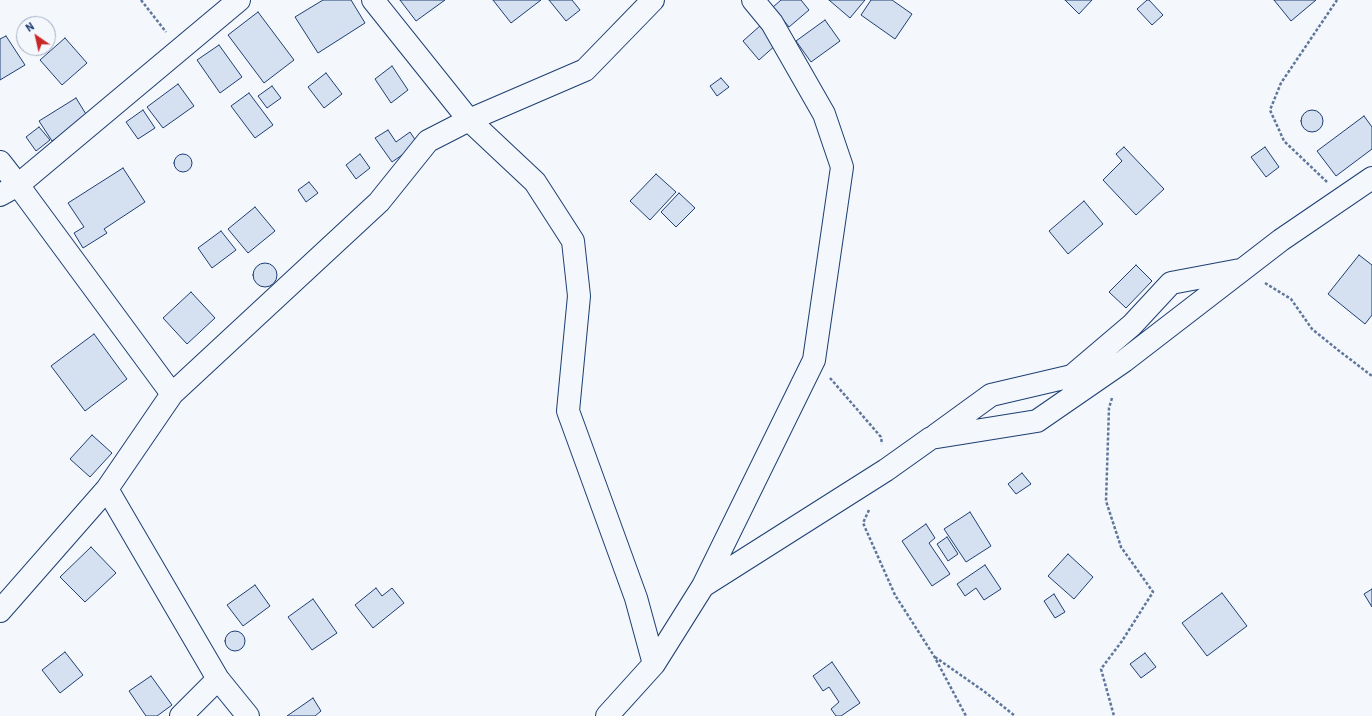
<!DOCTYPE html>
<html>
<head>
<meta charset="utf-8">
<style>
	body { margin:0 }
	#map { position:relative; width:1372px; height:716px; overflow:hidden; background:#f4f7fb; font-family:Barlow,sans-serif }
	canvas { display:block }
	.north { position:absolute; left:16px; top:16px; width:40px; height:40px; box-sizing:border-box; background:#f4f7fb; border:1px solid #9eadc5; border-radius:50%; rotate:326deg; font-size:11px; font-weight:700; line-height:16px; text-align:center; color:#1d3f73 }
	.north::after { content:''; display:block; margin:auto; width:14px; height:18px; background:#c62828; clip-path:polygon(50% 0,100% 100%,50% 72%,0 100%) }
</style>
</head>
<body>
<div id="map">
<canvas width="1372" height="716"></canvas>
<div class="north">N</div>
</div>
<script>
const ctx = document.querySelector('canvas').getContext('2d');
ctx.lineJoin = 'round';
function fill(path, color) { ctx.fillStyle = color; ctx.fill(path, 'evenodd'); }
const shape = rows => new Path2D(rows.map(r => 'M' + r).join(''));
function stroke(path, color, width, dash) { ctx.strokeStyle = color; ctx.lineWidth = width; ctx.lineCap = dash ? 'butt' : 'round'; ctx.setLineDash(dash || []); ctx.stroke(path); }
const building = shape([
	[323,0,351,0,365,23,318,53,295,17,323,0],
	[400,0,445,0,416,21,400,0],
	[493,0,541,0,511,23,493,0],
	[549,0,572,0,580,10,566,21,549,0],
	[781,0,801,0,809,10,789,27,773,7,781,0],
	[829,0,865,0,850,18,829,0],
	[871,0,892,0,912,14,895,39,861,15,871,0],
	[1065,0,1092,0,1079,14,1065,0],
	[1147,0,1149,0,1163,15,1152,25,1137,9,1147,0],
	[1274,0,1316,0,1291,21,1274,0],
	[258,12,294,60,264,83,228,35,258,12],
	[825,20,840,41,811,62,796,41,825,20],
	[761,25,777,44,759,60,743,41,761,25],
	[6,36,25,65,0,80,0,39,6,36],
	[65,38,87,63,62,85,40,60,65,38],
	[219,45,242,77,220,93,197,60,219,45],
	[392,66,408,90,391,103,375,79,392,66],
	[326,73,342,94,324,108,308,87,326,73],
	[721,78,729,87,717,96,710,86,721,78],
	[178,84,194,106,163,128,147,107,178,84],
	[272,86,281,98,267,108,258,96,272,86],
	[249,93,273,125,255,138,231,106,249,93],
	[76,98,89,119,52,141,39,121,76,98],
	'1301 121a11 11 0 1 1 22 0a11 11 0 1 1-22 0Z',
	[143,110,155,128,138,139,126,122,143,110],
	[1364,116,1372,127,1372,149,1336,176,1317,151,1364,116],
	[39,127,50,140,36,151,26,137,39,127],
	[388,130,396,142,410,132,418,144,392,162,375,138,388,130],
	[1124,147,1164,189,1136,215,1103,180,1122,161,1116,154,1124,147],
	[1265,147,1279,167,1266,177,1251,157,1265,147],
	'174 163a9 9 0 1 1 18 0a9 9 0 1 1-18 0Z',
	[360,154,370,168,356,179,346,165,360,154],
	[123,168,145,202,104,229,107,233,83,248,74,233,84,227,68,203,123,168],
	[656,174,676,192,650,220,630,201,656,174],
	[309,182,318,193,306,202,298,190,309,182],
	[679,193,695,208,676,227,661,212,679,193],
	[1084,201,1103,224,1068,254,1049,231,1084,201],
	[255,207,275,231,248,253,228,229,255,207],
	[221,231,236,250,212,268,198,248,221,231],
	[1359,255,1372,265,1372,315,1365,324,1328,294,1359,255],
	'253 275a12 12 0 1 1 24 0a12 12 0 1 1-24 0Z',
	[1136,265,1152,281,1126,308,1109,292,1136,265],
	[191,292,215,318,187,344,163,318,191,292],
	[94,334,127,379,85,411,51,366,94,334],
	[92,435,112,453,90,477,70,459,92,435],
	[1022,473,1031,484,1016,494,1008,484,1022,473],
	[970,512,991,546,966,562,944,529,970,512],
	[926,524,935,538,929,543,950,574,932,586,902,541,926,524],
	[947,537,958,554,948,561,937,544,947,537],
	[91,547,116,573,85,602,60,577,91,547],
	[1068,554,1093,577,1074,599,1048,576,1068,554],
	[985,565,1001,589,984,600,976,588,965,596,957,584,985,565],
	[255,585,270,606,243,626,227,605,255,585],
	[376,588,382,596,392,588,404,603,373,628,355,605,376,588],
	[1372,589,1372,607,1364,594,1372,589],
	[1222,593,1247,626,1207,656,1182,623,1222,593],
	[1054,594,1065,612,1055,618,1044,601,1054,594],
	[313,599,337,633,312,650,288,617,313,599],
	'225 641a10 10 0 1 1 20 0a10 10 0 1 1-20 0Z',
	[65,652,83,675,60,693,42,670,65,652],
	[1145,653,1156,667,1141,678,1130,664,1145,653],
	[832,662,860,703,841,716,836,716,831,709,839,702,829,687,823,691,813,676,832,662],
	[151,676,172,705,157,716,146,716,129,691,151,676],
	[313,698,321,711,315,716,287,716,313,698]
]);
const path = shape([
	[141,0,166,32],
	[1327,182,1284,141,1270,110,1281,83,1337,0],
	[1265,283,1291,299,1312,329,1338,350,1372,376],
	[830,378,881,437,882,444],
	[1112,398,1109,408,1106,501,1121,547,1153,592,1122,641,1101,669,1114,716],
	[869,510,863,523,895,595,934,656,966,716],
	[935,657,985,692,1015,716]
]);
const minor = shape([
	[373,0,469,120,535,182,573,241,579,296,568,411,636,598,654,664],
	[0,162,18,185,172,394],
	[0,195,18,185,239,0],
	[936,435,991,395,1072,376,1132,325,1171,283,1240,270],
	[107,489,218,679,248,716],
	[703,586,886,470,931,438,1037,421,1124,361,1281,240,1372,178],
	[0,611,107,489,172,394,379,202,428,141,469,120,585,70,653,0],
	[181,716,218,679],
	[607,716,654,664,703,586,814,360,842,167,824,114,772,23,753,0]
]);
fill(building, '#d5e0f0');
stroke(building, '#1d3f73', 1);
stroke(minor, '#1d3f73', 24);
stroke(path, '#5e769c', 2.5, [3, 2]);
stroke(minor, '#f4f7fb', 22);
</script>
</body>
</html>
